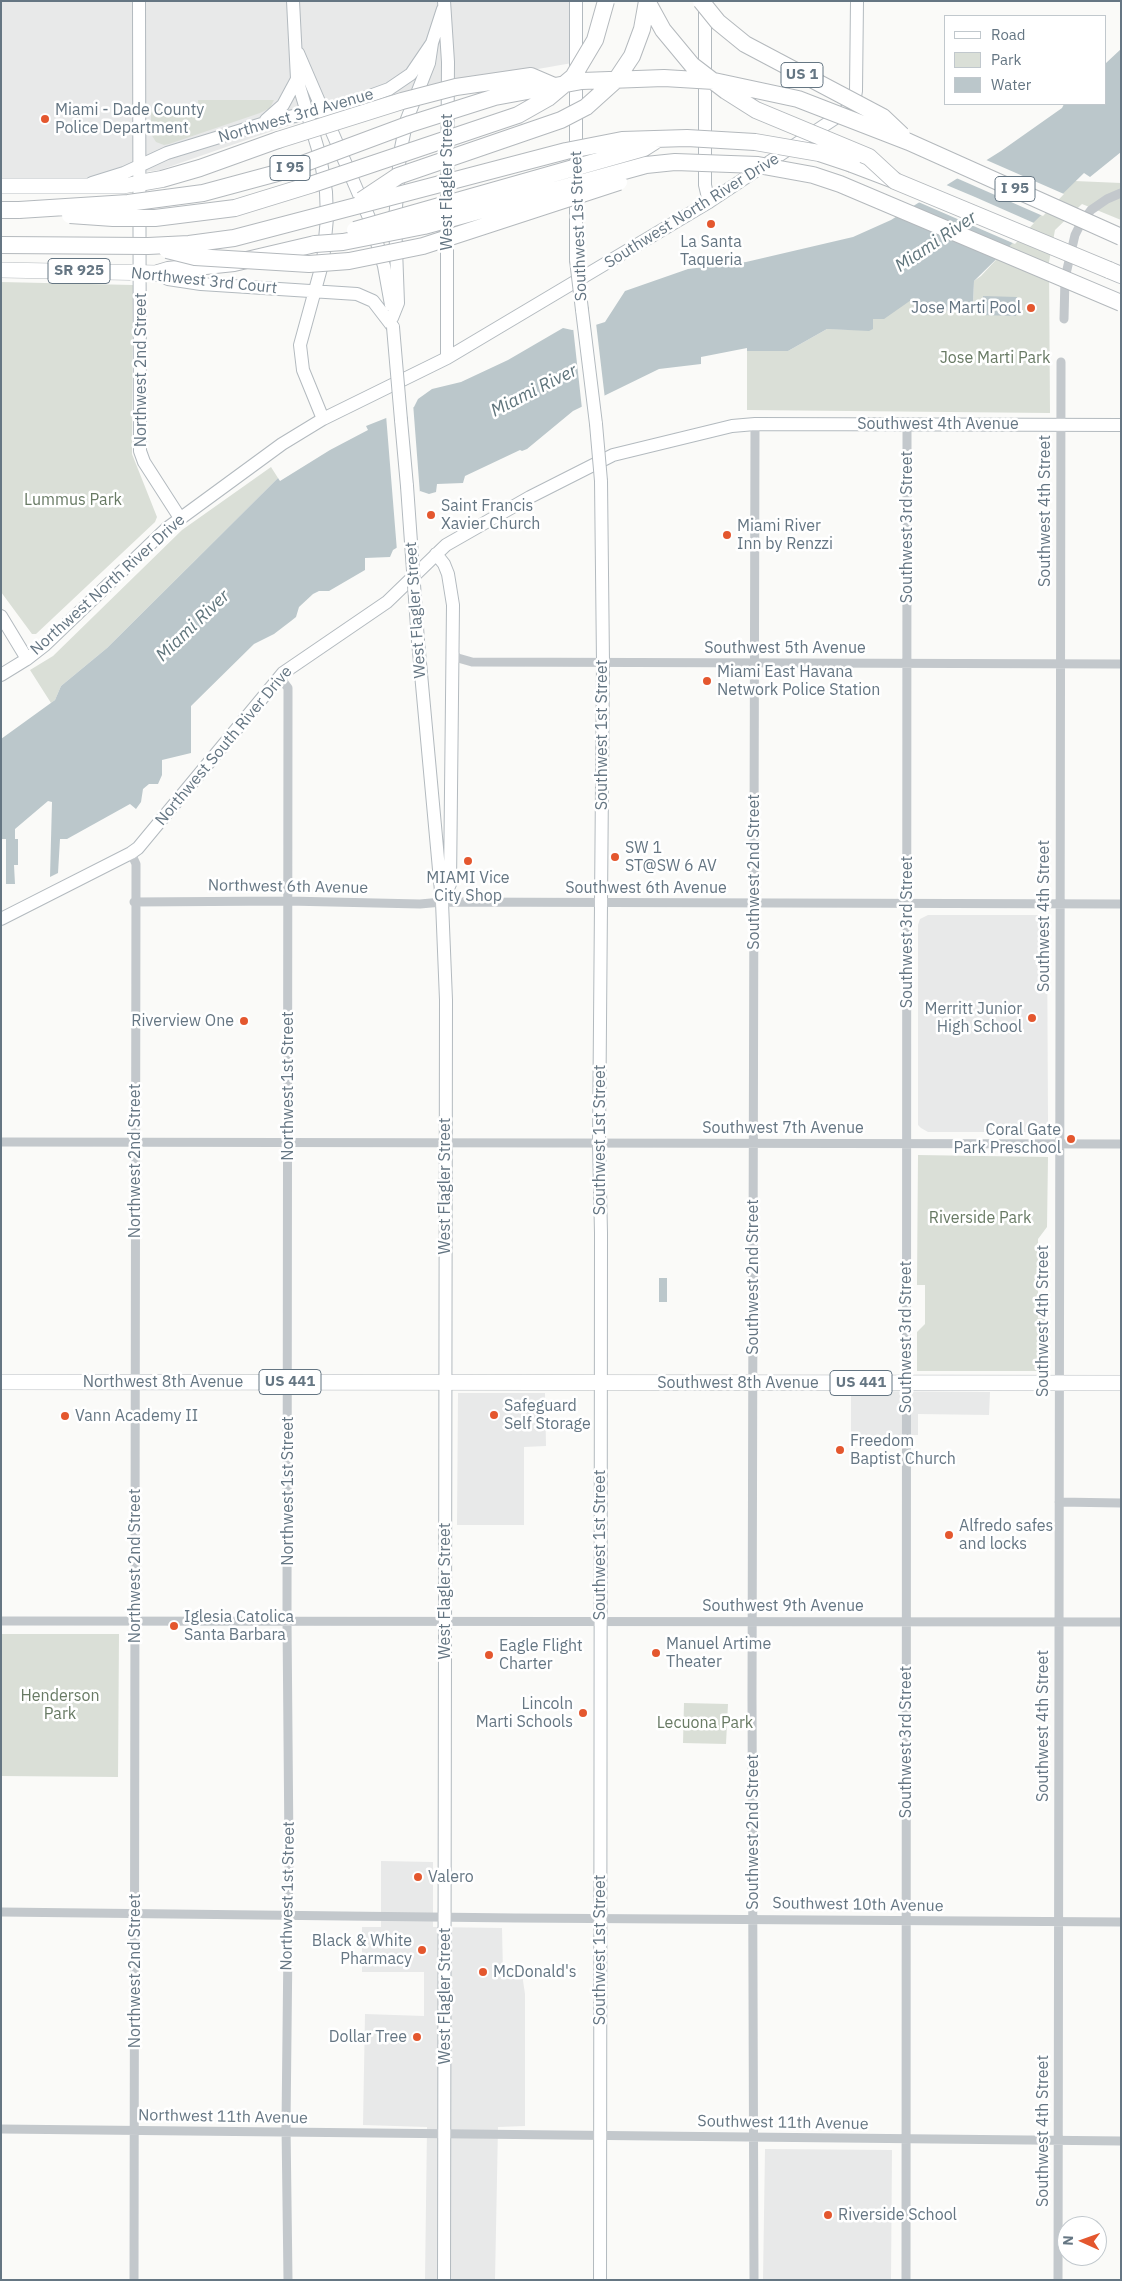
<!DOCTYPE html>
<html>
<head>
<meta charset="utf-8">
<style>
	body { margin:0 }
	#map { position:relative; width:1122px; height:2281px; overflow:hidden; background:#fafaf8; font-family:"IBM Plex Sans",sans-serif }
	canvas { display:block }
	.frame { position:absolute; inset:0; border:2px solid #657683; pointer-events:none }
	.legend { position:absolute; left:944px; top:15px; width:162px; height:90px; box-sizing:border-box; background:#fff; border:1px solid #c1c8cd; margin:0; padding:6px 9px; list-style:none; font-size:15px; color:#657683 }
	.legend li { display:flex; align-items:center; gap:10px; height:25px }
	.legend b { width:25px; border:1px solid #c1c8cd }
	.north { position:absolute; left:1057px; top:2216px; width:50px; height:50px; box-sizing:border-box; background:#fff; border:1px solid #c1c8cd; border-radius:50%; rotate:272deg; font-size:14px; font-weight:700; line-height:20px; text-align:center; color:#657683 }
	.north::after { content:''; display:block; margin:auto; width:18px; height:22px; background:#e4572e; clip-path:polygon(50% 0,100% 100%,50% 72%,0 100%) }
</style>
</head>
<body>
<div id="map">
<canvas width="1122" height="2281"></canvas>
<div class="frame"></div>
<ul class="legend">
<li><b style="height:6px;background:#fff"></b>Road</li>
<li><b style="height:14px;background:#dadfd7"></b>Park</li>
<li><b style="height:14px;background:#bbc7cb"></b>Water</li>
</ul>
<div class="north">N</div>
</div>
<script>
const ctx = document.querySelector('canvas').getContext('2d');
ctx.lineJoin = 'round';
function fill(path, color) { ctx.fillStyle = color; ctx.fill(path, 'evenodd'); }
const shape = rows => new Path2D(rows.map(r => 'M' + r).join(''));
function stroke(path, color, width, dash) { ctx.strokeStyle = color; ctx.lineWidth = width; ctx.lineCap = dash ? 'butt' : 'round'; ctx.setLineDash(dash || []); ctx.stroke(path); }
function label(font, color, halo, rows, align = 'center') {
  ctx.font = font + ' "IBM Plex Sans",sans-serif'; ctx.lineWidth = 5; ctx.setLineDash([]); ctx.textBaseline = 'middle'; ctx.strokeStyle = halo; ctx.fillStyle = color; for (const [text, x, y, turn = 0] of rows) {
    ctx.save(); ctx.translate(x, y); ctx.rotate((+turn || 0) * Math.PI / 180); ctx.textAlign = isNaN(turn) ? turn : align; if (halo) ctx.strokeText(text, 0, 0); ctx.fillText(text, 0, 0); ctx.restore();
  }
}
const built = shape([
	[1,1,572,1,572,63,396,94,275,130,160,170,76,181,1,180],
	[928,915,1039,915,1047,921,1048,1123,1042,1132,928,1132,921,1128,918,1125,918,925,920,919],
	[851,1391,990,1392,989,1415,918,1414,918,1435,851,1436],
	[458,1393,545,1393,546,1446,524,1447,524,1525,457,1525],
	[381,1861,433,1862,433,1927,502,1928,503,1973,522,1974,525,1994,525,2126,498,2127,495,2280,425,2280,427,2127,363,2125,365,2014,424,2016,424,1972,362,1972,362,1927,381,1927],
	[765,2149,892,2150,891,2280,763,2280]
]);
const green = shape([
	[198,100,274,100,270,108,260,113,169,144,164,145,156,142,151,134,151,109,198,109],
	[1075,181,1121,183,1121,220,1082,204,1055,230,1049,262,1050,413,747,410,747,351,788,351,827,329,868,330,873,319,914,298,973,305,974,281,981,276,1034,219],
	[1,282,133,285,132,454,157,517,155,522,36,634,32,634,1,592],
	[271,467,278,478,107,648,61,686,55,700,51,703,30,670,53,656,182,530],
	[918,1155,1048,1157,1047,1227,1038,1239,1038,1318,1045,1318,1045,1371,917,1371,917,1332,925,1324,925,1285,917,1285],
	[1,1634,119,1634,118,1777,1,1776],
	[684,1703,728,1704,726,1744,683,1743]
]);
const water = shape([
	[1121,49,1121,152,1090,177,1084,173,974,281,973,305,968,311,925,310,914,298,884,319,873,319,873,329,869,331,827,329,788,351,747,351,747,348,701,357,701,364,659,369,573,411,527,449,522,451,520,450,465,476,463,483,437,484,436,492,429,494,420,491,406,510,398,547,393,550,390,557,365,558,365,570,329,591,319,591,313,594,299,607,296,617,291,621,274,634,254,644,191,706,191,753,162,760,162,775,158,784,149,784,143,789,141,802,136,809,130,804,67,839,60,839,58,873,50,877,52,802,48,801,15,829,15,839,18,839,18,865,14,865,15,884,6,884,6,839,1,839,1,739,55,700,61,686,107,648,278,478,280,481,330,450,368,430,366,426,414,407,418,399,432,389,461,382,508,360,563,328,572,330,586,328,605,322,625,291,688,269,746,262,853,237,891,220,1001,151,1062,108,1064,104,1106,104,1106,63],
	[983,296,1017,297,1016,316,982,315],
	[659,1278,667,1278,667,1302,659,1302]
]);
const pier = shape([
	[984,159,1064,194,1043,216,954,177],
	[944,184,975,197,1034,223,1015,244,916,201],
	[596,323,605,399,582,409,573,327],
	[413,403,420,494,412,502,403,528,400,548,397,551,386,415,412,405]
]);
const street = shape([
	[1064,319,1065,278,1075,235,1081,223,1091,210,1107,199,1121,193],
	[452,653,458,658,472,662,1121,664],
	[279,676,288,688,287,1621,289,1851,286,2125,288,2280],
	[131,853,136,864,134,2280],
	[134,902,288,901,420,904,442,902,1121,904],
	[1,1142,1121,1144],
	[1059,1502,1121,1503],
	[1,1621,1121,1622],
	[1,1912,516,1918,1121,1922],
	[1,2129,1121,2141],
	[754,2280,752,1695,755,424],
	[906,2280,907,424],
	[1058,2280,1061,362]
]);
const secondary = shape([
	[139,1,140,451,144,462,180,518],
	[293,1,297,79,320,156,326,192,327,218,323,261,300,345,303,370,323,419],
	[444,1,448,62,447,211],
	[576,1,576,260],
	[705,3,705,185,709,202],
	[298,53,370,220,384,266,391,305],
	[266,120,283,105,297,79],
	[92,183,124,173,167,153,278,119,337,108,389,89,411,74,432,43],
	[158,273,168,279,201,284,357,294,373,301,393,327],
	[582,310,596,424],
	[392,318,398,303,395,221,400,153,407,119,429,63,432,43,443,9],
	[447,358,447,231],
	[401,420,407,486],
	[436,554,444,564,448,574,453,605,450,884,443,900],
	[1,616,27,659],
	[418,641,442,902,446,1000,444,2280],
	[1,675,27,659,45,645,166,529,282,444,323,419,447,358,709,202,843,113,854,102,856,91,857,1],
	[1,919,131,853,138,848,283,673,387,602,446,545,530,497,613,455,732,426,755,424,1121,425],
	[600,2280,601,1233,599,1143,603,663,601,481]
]);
const primary = shape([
	[1,186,124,186,139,183],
	[1,270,158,273],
	[1,1382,1121,1383]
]);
const highway = shape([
	[852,164,894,180],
	[139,183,162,179,200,168,278,140],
	[1,210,19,210],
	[1109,270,1121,275],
	[158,273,168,270,234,263,315,244]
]);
const secondaryBridge = shape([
	[576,260,582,310],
	[393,327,401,420],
	[596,424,601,481],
	[407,486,418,641]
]);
const highwayBridge = shape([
	[647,1,663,30,692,65,726,91,756,110,869,157,895,181,1109,270],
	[701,1,718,22,745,44,883,117,902,135],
	[278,140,402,101,456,87,531,76,552,85],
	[362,200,398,176,561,120,586,107,616,80,632,56,642,29,647,1],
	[19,210,128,203,203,193,281,172,410,124,495,97,582,81,664,78,714,81,798,99,909,142,1121,237],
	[70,215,113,218,155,218,235,208,313,184,518,115,548,98,573,77,595,40,606,1],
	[355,230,644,148,655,141],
	[315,244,343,242,424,226,646,165,675,162,758,165,813,175,840,184,1121,303],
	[1,245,148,246,189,244,234,238,566,151,622,140,687,138,755,142,819,153,852,164],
	[167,250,195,257,309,264,349,261,423,246,619,182]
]);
const markers = [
	[45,119,5,"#e4572e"],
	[711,224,5,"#e4572e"],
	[1031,308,5,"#e4572e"],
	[431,515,5,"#e4572e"],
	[727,535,5,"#e4572e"],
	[707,681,5,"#e4572e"],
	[615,857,5,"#e4572e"],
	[468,861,5,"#e4572e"],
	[1032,1018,5,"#e4572e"],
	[244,1021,5,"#e4572e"],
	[1071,1139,5,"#e4572e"],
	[494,1415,5,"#e4572e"],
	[65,1416,5,"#e4572e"],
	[840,1450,5,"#e4572e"],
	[949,1535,5,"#e4572e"],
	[174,1626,5,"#e4572e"],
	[656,1653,5,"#e4572e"],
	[489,1655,5,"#e4572e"],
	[583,1713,5,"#e4572e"],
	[418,1877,5,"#e4572e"],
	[422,1950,5,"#e4572e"],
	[483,1972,5,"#e4572e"],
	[417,2037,5,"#e4572e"],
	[828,2215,5,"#e4572e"]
];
const shields = [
	[802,75,42],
	[290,168,40],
	[1015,189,40],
	[79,271,62],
	[290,1382,62],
	[861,1383,62]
];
const shieldNames = [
	["US 1",802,75],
	["I 95",290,168],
	["I 95",1015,189],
	["SR 925",79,271],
	["US 441",290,1382],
	["US 441",861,1383]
];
const poiNames = [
	["Miami - Dade County",55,110],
	["Police Department",55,128],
	["La Santa",711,242,"center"],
	["Taqueria",711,260,"center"],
	["Jose Marti Pool",1021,308,"right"],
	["Saint Francis",441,506],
	["Xavier Church",441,524],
	["Miami River",737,526],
	["Inn by Renzzi",737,544],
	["Miami East Havana",717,672],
	["Network Police Station",717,690],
	["SW 1",625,848],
	["ST@SW 6 AV",625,866],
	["MIAMI Vice",468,878,"center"],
	["City Shop",468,896,"center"],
	["Merritt Junior",1022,1009,"right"],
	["High School",1022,1027,"right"],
	["Riverview One",234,1021,"right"],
	["Coral Gate",1061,1130,"right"],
	["Park Preschool",1061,1148,"right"],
	["Safeguard",504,1406],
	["Self Storage",504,1424],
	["Vann Academy II",75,1416],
	["Freedom",850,1441],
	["Baptist Church",850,1459],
	["Alfredo safes",959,1526],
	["and locks",959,1544],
	["Iglesia Catolica",184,1617],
	["Santa Barbara",184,1635],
	["Manuel Artime",666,1644],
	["Theater",666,1662],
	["Eagle Flight",499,1646],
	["Charter",499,1664],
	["Lincoln",573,1704,"right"],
	["Marti Schools",573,1722,"right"],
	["Valero",428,1877],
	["Black & White",412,1941,"right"],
	["Pharmacy",412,1959,"right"],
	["McDonald's",493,1972],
	["Dollar Tree",407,2037,"right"],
	["Riverside School",838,2215]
];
const streetNames = [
	["Northwest 3rd Avenue",296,116,-16],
	["West Flagler Street",447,182,-90],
	["Southwest North River Drive",692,211,-32],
	["Southwest 1st Street",579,226,-92],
	["Northwest 3rd Court",204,281,6],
	["Northwest 2nd Street",141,370,-90],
	["Southwest 4th Avenue",938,424],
	["Southwest 4th Street",1045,511,-90],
	["Southwest 3rd Street",907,527,-90],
	["Northwest North River Drive",108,585,-42],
	["West Flagler Street",416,610,-94],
	["Southwest 5th Avenue",785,648],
	["Southwest 1st Street",602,735,-90],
	["Northwest South River Drive",224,746,-50],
	["Southwest 2nd Street",754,872,-90],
	["Northwest 6th Avenue",288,887,1],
	["Southwest 6th Avenue",646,888],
	["Southwest 4th Street",1044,916,-90],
	["Southwest 3rd Street",907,932,-90],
	["Northwest 1st Street",288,1086,-90],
	["Southwest 7th Avenue",783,1128],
	["Southwest 1st Street",600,1140,-90],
	["Northwest 2nd Street",135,1161,-90],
	["West Flagler Street",445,1186,-90],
	["Southwest 2nd Street",753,1277,-90],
	["Southwest 4th Street",1043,1321,-90],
	["Southwest 3rd Street",906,1337,-90],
	["Northwest 8th Avenue",163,1382],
	["Southwest 8th Avenue",738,1383],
	["Northwest 1st Street",288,1491,-90],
	["Southwest 1st Street",600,1545,-90],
	["Northwest 2nd Street",135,1566,-90],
	["West Flagler Street",445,1591,-90],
	["Southwest 9th Avenue",783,1606],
	["Southwest 4th Street",1043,1726,-90],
	["Southwest 3rd Street",906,1742,-90],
	["Southwest 2nd Street",753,1832,-90],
	["Northwest 1st Street",288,1896,-89],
	["Southwest 10th Avenue",858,1905,1],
	["Southwest 1st Street",600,1950,-90],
	["Northwest 2nd Street",135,1971,-90],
	["West Flagler Street",445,1996,-90],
	["Northwest 11th Avenue",223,2117,1],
	["Southwest 11th Avenue",783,2123,1],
	["Southwest 4th Street",1043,2131,-90]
];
const parkNames = [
	["Jose Marti Park",995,358],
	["Lummus Park",73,500],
	["Riverside Park",980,1218],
	["Henderson",60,1696],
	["Park",60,1714],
	["Lecuona Park",705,1723]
];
const waterNames = [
	["Miami River",936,242,-34],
	["Miami River",534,391,-27],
	["Miami River",193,626,-44]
];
fill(built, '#e8e9e9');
fill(green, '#dadfd7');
fill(water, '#bbc7cb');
fill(pier, '#fafaf8');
stroke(secondary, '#b3babf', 14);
stroke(primary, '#b5babe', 16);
stroke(highway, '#b4b9bd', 18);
stroke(street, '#c3c8cc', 9);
stroke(secondary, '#fff', 12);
stroke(primary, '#fff', 15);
stroke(highway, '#fff', 16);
stroke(secondaryBridge, '#b3babf', 14, []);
stroke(highwayBridge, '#b4b9bd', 18, []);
stroke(secondaryBridge, '#fff', 12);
stroke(highwayBridge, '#fff', 16);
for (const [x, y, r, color] of markers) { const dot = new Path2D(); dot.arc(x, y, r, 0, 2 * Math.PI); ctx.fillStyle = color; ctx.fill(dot); stroke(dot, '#fff', 2); }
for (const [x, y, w] of shields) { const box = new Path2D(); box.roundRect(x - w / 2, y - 12.5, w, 25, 4); ctx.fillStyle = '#fff'; ctx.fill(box); stroke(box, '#657683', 1); }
label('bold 15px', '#657683', null, shieldNames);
label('16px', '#657683', '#fff', poiNames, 'left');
label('16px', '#657683', '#fff', streetNames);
label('16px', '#687a64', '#fff', parkNames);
label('italic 18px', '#60757c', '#fff', waterNames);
</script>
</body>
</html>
